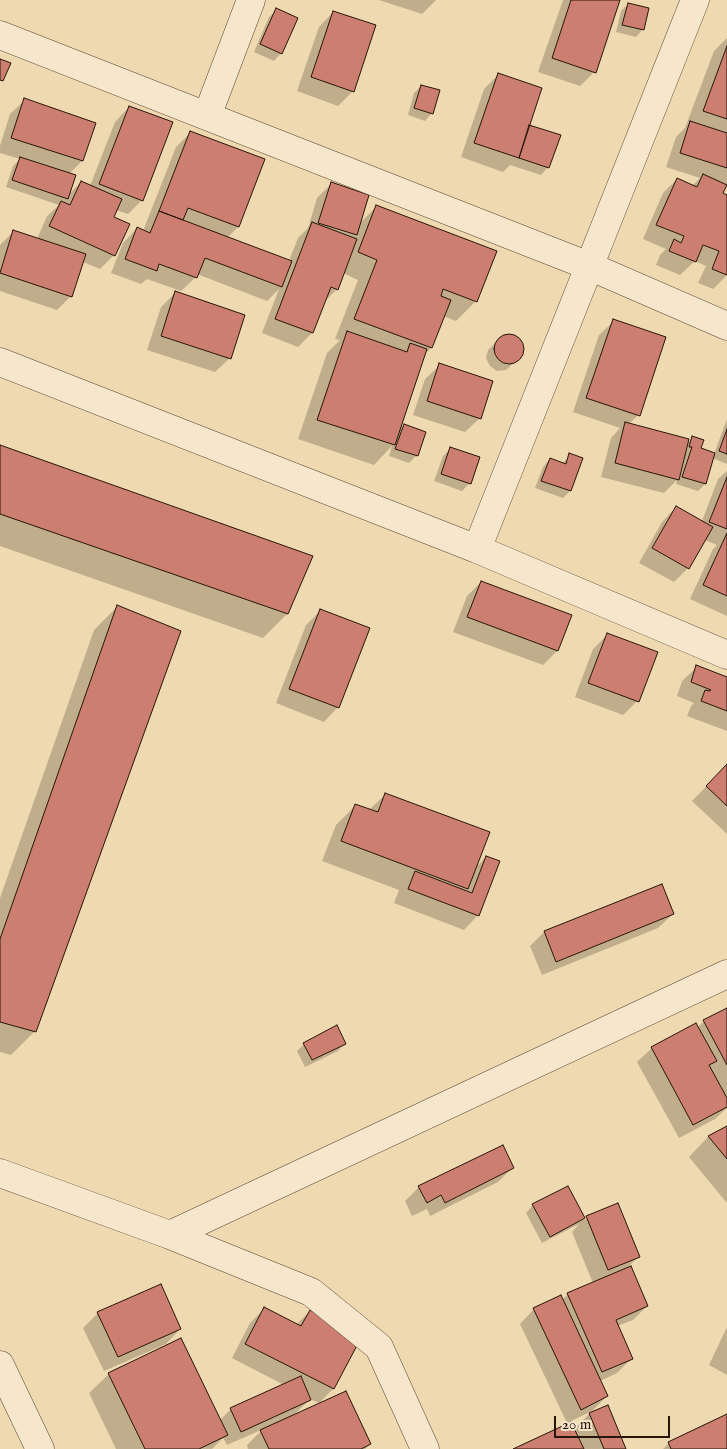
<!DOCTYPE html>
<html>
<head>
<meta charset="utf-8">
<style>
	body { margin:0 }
	#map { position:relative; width:727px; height:1449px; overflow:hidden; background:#efd9b0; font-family:"IM FELL English",serif }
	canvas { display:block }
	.scale { position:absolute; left:554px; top:1416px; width:116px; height:22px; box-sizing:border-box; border:2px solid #271509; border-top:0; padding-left:6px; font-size:15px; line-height:18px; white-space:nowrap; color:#271509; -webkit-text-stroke:4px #f5e6cc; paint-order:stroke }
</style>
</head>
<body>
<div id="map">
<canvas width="727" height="1449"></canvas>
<div class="scale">20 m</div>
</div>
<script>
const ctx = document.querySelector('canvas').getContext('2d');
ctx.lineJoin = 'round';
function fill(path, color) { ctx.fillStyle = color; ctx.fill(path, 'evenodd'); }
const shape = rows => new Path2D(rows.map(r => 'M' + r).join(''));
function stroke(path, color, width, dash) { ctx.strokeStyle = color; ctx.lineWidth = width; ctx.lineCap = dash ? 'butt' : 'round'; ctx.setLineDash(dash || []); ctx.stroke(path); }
const shadow = shape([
	[379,0,436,0,422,14],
	[563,0,619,0,594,72,580,86,538,72],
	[628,4,643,29,636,37,616,32,621,11],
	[277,10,281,53,274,61,254,52,269,17],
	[333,12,353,91,338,106,297,91,319,27],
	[727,38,727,187,724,186,721,194,727,197,727,275,713,289,698,283,706,266,695,261,680,275,656,265,660,255,666,249,643,239,663,193,677,179,692,186,700,178,666,167,676,137,685,128,714,51],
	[498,75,528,126,548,167,541,175,510,165,503,172,461,157,484,89],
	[421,86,432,113,425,121,408,115,414,93],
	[25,100,95,124,82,161,69,174,68,195,81,182,90,186,115,122,129,107,142,200,128,214,116,210,112,218,114,255,100,269,83,262,71,296,57,310,0,291,0,245,14,231,37,239,47,216,59,205,6,187,13,166,20,159,0,153,0,146,10,114],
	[190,133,238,227,227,238,289,261,298,238,308,228,317,198,331,184,359,224,376,207,476,301,456,321,443,316,431,348,424,355,398,431,404,425,425,432,416,456,409,463,389,456,392,446,374,465,298,439,327,353,340,340,335,339,358,280,343,273,337,289,324,302,312,333,298,347,262,333,279,289,267,301,197,274,196,277,181,291,147,279,141,284,111,273,123,243,137,228,143,231,176,147],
	[175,293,230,358,215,372,147,350,161,307],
	[614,321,638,415,629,424,687,443,693,438,699,449,714,454,727,419,727,464,712,458,705,484,698,491,676,484,677,480,664,493,601,477,611,438,620,428,573,412,599,335],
	[512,335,519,339,523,348,521,357,506,370,497,371,490,366,486,358,488,350,503,336],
	[440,365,480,418,465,432,413,415,425,379],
	[0,447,311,556,287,614,263,638,0,546],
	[450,449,470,483,462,491,434,481,443,456],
	[570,455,570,491,563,498,535,488,543,467,550,459,562,464],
	[727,471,727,616,690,599,713,549,717,545,705,540,688,568,674,582,639,563,662,522,676,507,702,521,718,479],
	[481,582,570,615,557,651,543,665,453,632,467,596],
	[118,606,35,1031,11,1055,0,1052,0,898,94,630],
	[320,611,338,707,324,722,276,703,306,625],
	[607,635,637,701,623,715,575,697,593,649],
	[697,667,727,678,727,731,687,716,691,706,694,703,677,696,682,681],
	[727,765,727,834,692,801],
	[386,794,474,869,486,857,478,915,464,930,394,903,399,890,322,861,336,825,356,805,369,810],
	[661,885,673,914,658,928,542,975,530,946,544,932],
	[727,1009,727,1108,715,1119,679,1138,637,1062,652,1048,697,1028,704,1021],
	[345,1043,338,1051,305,1067,297,1051,304,1044],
	[727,1127,727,1202,726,1202,689,1157,708,1137],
	[513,1167,498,1182,430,1216,427,1209,412,1216,405,1201,419,1187],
	[567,1188,584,1220,587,1218,617,1205,638,1257,626,1269,647,1306,633,1320,617,1326,631,1359,617,1373,600,1381,607,1396,592,1411,569,1422,573,1430,589,1414,607,1406,625,1449,516,1449,568,1425,520,1324,534,1309,562,1300,568,1294,593,1283,572,1232,579,1224,542,1243,526,1213,533,1205],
	[265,1308,296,1325,310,1311,360,1337,333,1389,319,1403,310,1399,293,1416,370,1444,365,1449,248,1449,247,1445,263,1429,227,1445,223,1438,212,1449,116,1449,89,1393,109,1374,219,1421,231,1409,284,1385,232,1358,250,1323],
	[98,1313,180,1329,166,1344,104,1371,83,1328],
	[727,1327,727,1375,709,1365],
	[727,1416,727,1449,663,1449,669,1443]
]);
const building = shape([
	[571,0,620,0,596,73,552,58,571,0],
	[628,3,649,8,644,30,622,25,628,3],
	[276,8,298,18,282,54,260,44,276,8],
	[333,11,376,25,354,92,311,77,333,11],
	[727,46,727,119,703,111,727,46],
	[0,59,11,63,3,81,0,80,0,59],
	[498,73,542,88,519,158,474,143,498,73],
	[421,85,440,90,433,114,414,108,421,85],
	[24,98,96,123,83,161,11,138,24,98],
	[129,106,173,122,143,201,99,184,129,106],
	[690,121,727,133,727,168,680,153,690,121],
	[529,125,561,135,549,168,519,158,529,125],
	[190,131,265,159,239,227,188,208,183,220,159,211,190,131],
	[20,157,76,175,68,199,12,180,20,157],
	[703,174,727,185,723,193,727,195,727,275,712,269,719,251,703,245,696,262,669,251,674,239,681,243,684,236,656,225,677,178,697,187,703,174],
	[81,181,122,199,114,217,130,224,115,256,49,226,61,201,70,205,81,181],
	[331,182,369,195,357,235,318,223,331,182],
	[376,205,497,251,477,302,443,289,441,296,451,300,432,348,354,319,377,260,358,252,376,205],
	[159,211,292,261,282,287,205,258,197,278,159,264,157,271,125,259,137,227,150,233,159,211],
	[312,222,357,239,338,290,331,287,313,333,275,319,312,222],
	[13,230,86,254,72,297,0,273,13,230],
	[175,291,245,315,231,359,161,336,175,291],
	[613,319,666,337,640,416,586,398,613,319],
	[347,331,407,352,410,343,427,349,395,445,317,420,347,331],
	'494 349a15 15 0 1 1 30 0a15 15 0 1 1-30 0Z',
	[439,363,493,381,481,419,427,401,439,363],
	[625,422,689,439,679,480,615,463,625,422],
	[404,424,426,432,418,456,395,449,404,424],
	[727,429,727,454,719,451,727,429],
	[692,436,704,440,701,448,715,453,706,484,682,477,692,447,689,447,692,436],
	[0,445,313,556,288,614,0,514,0,445],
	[450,447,480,457,471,484,441,474,450,447],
	[569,453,583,458,571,491,541,481,550,458,566,464,569,453],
	[727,477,727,529,709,522,727,477],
	[676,506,713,527,689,569,652,548,676,506],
	[727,533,727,596,703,585,727,533],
	[481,581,572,615,558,651,467,617,481,581],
	[117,605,181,631,36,1032,0,1022,0,939,117,605],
	[320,609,370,628,339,708,289,689,320,609],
	[607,633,658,652,639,702,588,683,607,633],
	[696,665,727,677,727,711,701,701,705,690,710,691,711,690,691,682,696,665],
	[727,764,727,806,706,786,727,764],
	[385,793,490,832,468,889,341,841,355,804,378,812,385,793],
	[486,856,500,861,479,916,408,889,415,871,472,893,486,856],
	[662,884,674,914,556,962,544,931,662,884],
	[727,1008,727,1065,703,1020,727,1008],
	[696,1023,717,1061,709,1065,727,1098,727,1107,693,1125,651,1047,696,1023],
	[337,1025,346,1044,312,1060,303,1043,337,1025],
	[727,1126,727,1159,708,1136,727,1126],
	[503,1145,514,1168,445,1203,441,1195,427,1203,418,1186,503,1145],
	[568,1186,585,1218,550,1237,532,1204,568,1186],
	[618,1203,640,1257,608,1270,586,1216,618,1203],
	[631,1266,648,1306,616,1320,633,1359,602,1372,567,1293,631,1266],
	[161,1284,181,1329,118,1357,97,1312,161,1284],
	[561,1295,608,1396,581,1410,533,1308,561,1295],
	[264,1307,301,1326,310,1310,362,1336,334,1389,245,1344,264,1307],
	[181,1338,228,1435,199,1449,145,1449,108,1373,181,1338],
	[301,1376,311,1400,241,1432,230,1408,301,1376],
	[346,1391,371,1444,361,1449,269,1449,260,1430,346,1391],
	[608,1405,626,1449,604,1449,589,1413,608,1405],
	[727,1414,727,1449,671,1449,668,1442,727,1414],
	[571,1422,584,1449,513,1449,571,1422]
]);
const minor = shape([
	[0,35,589,266,727,326],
	[207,116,251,0],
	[0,362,477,549,727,655],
	[477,549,695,0],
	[0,1173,170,1235,311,1292,379,1347,425,1449],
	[170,1235,727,974],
	[0,1365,40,1449]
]);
fill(shadow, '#0003');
fill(building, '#cc7e70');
stroke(building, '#271509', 1);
stroke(minor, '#594633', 29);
stroke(minor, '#f5e6cc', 28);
</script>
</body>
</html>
